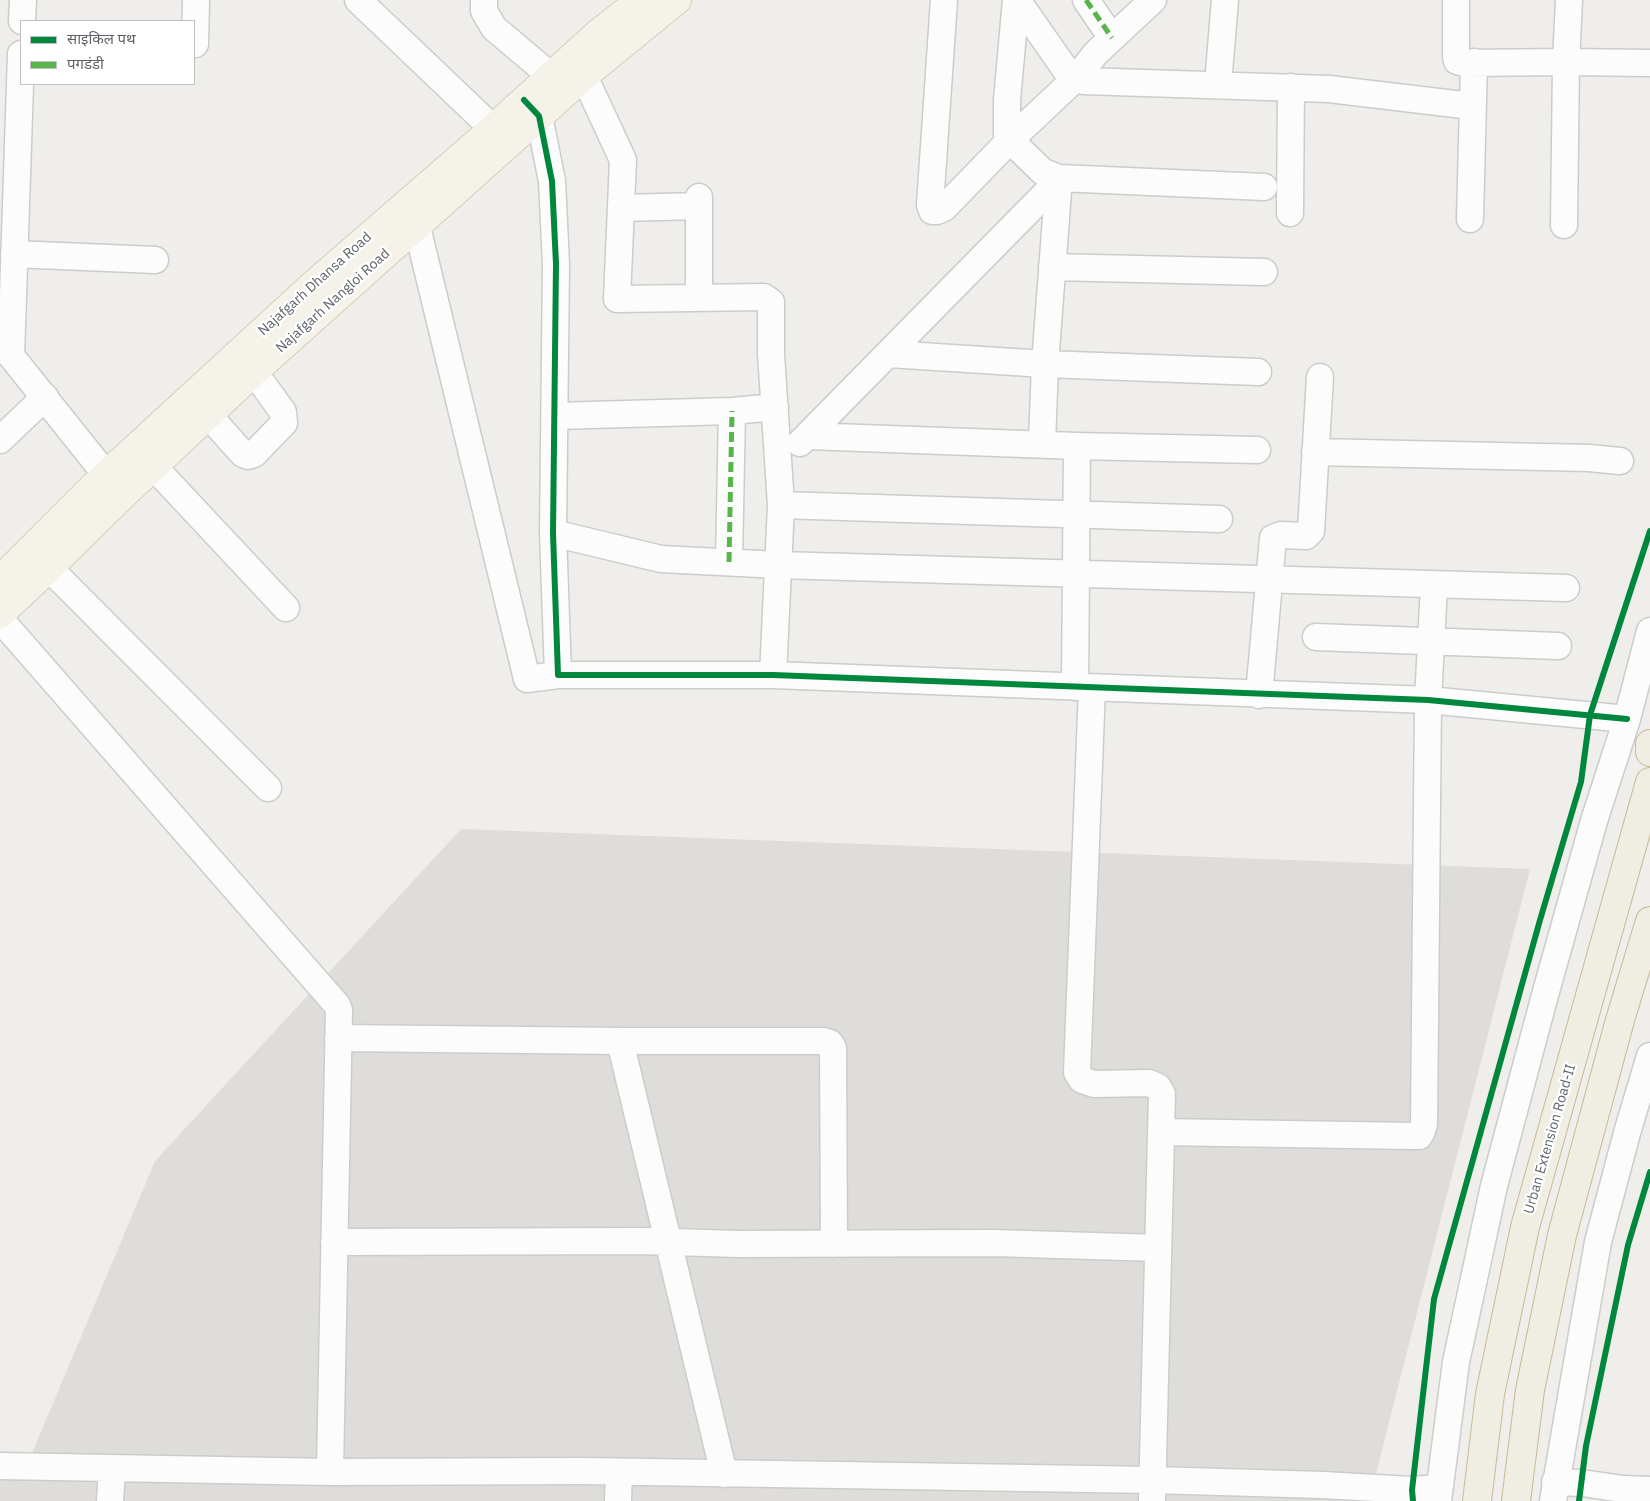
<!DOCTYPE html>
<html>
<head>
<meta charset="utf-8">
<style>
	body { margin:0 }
	#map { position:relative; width:1650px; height:1501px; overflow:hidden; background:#efeeea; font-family:"IBM Plex Sans","Noto Sans Devanagari",sans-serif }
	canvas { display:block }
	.legend { position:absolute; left:20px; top:20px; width:175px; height:65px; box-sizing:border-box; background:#fff; border:1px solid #bfc1c3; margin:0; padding:6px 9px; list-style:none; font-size:15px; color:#5f6368 }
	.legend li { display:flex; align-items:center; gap:10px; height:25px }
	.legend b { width:25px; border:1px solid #bfc1c3 }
</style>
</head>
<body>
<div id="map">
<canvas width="1650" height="1501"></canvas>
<ul class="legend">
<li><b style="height:6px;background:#00873e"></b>साइकिल पथ</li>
<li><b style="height:6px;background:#58b549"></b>पगडंडी</li>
</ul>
</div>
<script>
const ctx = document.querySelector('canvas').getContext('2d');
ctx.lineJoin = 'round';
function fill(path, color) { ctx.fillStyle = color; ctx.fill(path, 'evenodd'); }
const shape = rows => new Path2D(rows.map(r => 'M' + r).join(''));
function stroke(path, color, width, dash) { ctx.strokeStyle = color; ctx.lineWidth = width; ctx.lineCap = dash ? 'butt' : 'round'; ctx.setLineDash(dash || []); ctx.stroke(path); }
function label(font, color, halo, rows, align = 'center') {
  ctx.font = font + ' "IBM Plex Sans",sans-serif'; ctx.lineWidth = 4.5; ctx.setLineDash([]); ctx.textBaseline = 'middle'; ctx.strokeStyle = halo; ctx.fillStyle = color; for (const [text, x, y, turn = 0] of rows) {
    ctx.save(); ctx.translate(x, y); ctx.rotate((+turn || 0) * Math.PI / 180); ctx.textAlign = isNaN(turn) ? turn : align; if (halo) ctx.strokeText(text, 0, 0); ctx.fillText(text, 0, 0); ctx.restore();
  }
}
const industrial = shape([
	[461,829,1530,869,1369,1501,0,1501,0,1457,30,1458,155,1161]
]);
const minor = shape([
	[358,0,508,143],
	[484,0,484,11,494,28,551,76],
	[944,0,930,205,932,211,937,211,944,208,1010,140,1076,78,1096,53,1153,0],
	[1016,0,1007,100,1007,135,1010,140,1043,172,1059,178,1264,187],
	[1017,0,1070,76,1083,81,1329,89,1472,106],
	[1086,0,1112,38],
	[1456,0,1456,56,1457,61,1464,63,1566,62,1650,63],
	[22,21,23,0],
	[195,44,196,0],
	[584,76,623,160,617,299,764,297,771,302,771,354,781,505,773,675],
	[1218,84,1225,0],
	[525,102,539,116,552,181,556,264,553,533,558,675,773,675,1428,700,1627,719],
	[699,197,699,298],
	[621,208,699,206],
	[1290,213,1291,87],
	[1470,219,1474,62],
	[1564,225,1566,62,1569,0],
	[417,227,527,679,558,675],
	[14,254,155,260],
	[1052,267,1264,272],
	[0,342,119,491],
	[889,354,1045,364,1258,372],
	[11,356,21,54],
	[208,415,243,454,248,456,254,454,284,423,283,412,254,372],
	[555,416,732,411,775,407],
	[808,436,1077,446,1257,450],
	[0,440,45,397],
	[800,443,1052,187,1059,182],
	[1042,444,1045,364,1059,178],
	[1315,452,1589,458,1620,461],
	[153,466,286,608],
	[781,505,1219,519],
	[553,533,661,559,779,565,1566,588],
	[729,562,732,411],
	[49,568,268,788],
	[0,619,337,1005,339,1010,330,1472],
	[1316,637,1558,646],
	[1075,687,1077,446],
	[1092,688,1077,1072,1082,1080,1094,1084,1149,1083,1158,1087,1162,1094,1152,1501],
	[1259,695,1273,538,1281,535,1306,536,1311,531,1320,377],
	[338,1038,620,1041,824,1041,830,1043,833,1048,834,1244],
	[620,1041,724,1474],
	[1161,1132,1412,1136,1419,1136,1422,1131,1424,1124,1428,700,1434,585],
	[334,1242,641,1241,738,1244,994,1243,1158,1248],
	[0,1466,330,1472,584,1471,1153,1480,1323,1485,1412,1490,1439,1488],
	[1555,1482,1582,1483,1623,1489,1650,1490],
	[110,1501,112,1469],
	[618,1501,619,1472],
	[1438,1501,1456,1362,1494,1186,1545,995,1594,821,1627,719,1650,631],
	[1553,1501,1598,1242,1627,1133,1650,1056]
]);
const major = shape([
	[0,580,94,486,314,284,479,141,601,31,641,0],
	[0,614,49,568,123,495,259,367,584,76,677,0]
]);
const highway = shape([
	[1650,744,1650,752],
	[1477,1501,1490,1394,1525,1227,1650,782],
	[1516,1501,1530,1390,1562,1235,1620,1020,1650,921]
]);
const quiet = shape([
	[1086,0,1112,38],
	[729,562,732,411]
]);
const cycleway = shape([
	[524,100,539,116,552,181,556,264,553,533,558,675,773,675,1428,700,1627,719],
	[1413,1501,1412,1490,1434,1299,1540,920,1581,782,1590,715,1650,531],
	[1579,1501,1586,1446,1628,1245,1650,1172]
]);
const streetNames = [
	["Najafgarh Dhansa Road",315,284,-42],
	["Najafgarh Nangloi Road",333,301,-42],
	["Urban Extension Road-II",1550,1139,-74]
];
fill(industrial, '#dfddda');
stroke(minor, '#cbcccc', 29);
stroke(major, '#d7ceb8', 30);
stroke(highway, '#c8b996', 30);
stroke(minor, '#fdfcfc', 26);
stroke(major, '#f4f2e9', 28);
stroke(highway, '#f0ede3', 28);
stroke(quiet, '#58b549', 5, [10, 5]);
stroke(cycleway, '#00873e', 6);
label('14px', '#5f6368', '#fff', streetNames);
</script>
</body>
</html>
